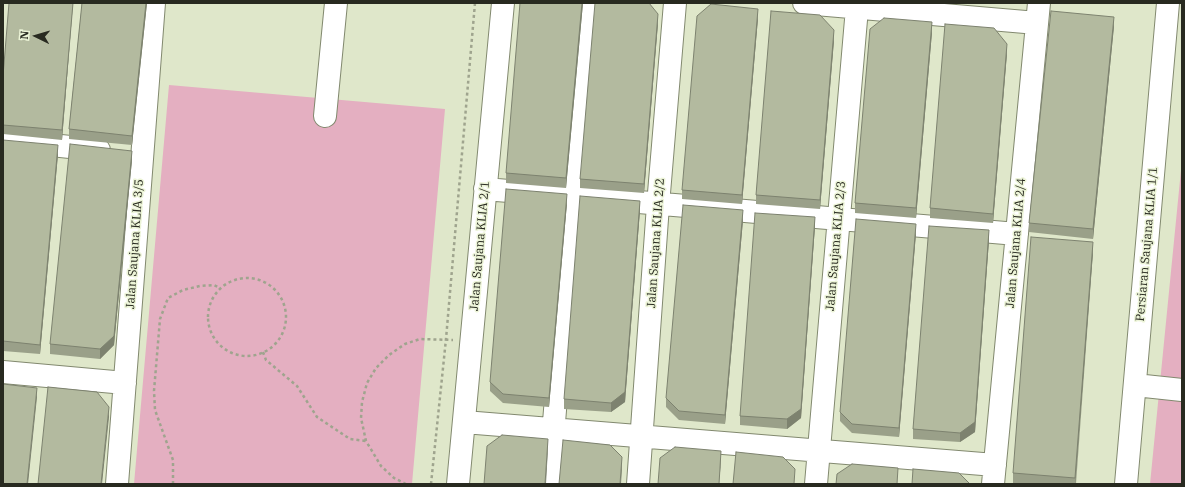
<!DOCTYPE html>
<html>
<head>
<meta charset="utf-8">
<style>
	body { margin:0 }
	#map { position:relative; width:1185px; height:487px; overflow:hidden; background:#dfe7ca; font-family:"IBM Plex Serif",serif }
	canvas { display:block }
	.frame { position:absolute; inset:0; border:4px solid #282a20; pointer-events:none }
	.north { position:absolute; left:16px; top:16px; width:40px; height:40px; -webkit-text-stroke:3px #ecf4d7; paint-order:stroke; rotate:275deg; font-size:11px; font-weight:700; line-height:16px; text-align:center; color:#282a20 }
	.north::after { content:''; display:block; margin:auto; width:14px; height:18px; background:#282a20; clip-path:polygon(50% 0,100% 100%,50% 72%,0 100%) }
</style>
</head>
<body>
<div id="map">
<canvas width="1185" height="487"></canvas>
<div class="frame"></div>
<div class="north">N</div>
</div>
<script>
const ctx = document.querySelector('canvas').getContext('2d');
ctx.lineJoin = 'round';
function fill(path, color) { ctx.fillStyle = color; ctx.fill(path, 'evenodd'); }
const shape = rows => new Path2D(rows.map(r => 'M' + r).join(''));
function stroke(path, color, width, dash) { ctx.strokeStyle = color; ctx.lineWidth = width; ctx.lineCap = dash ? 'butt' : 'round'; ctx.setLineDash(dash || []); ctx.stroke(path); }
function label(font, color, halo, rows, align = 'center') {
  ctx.font = font + ' "IBM Plex Serif",serif'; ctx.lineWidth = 3; ctx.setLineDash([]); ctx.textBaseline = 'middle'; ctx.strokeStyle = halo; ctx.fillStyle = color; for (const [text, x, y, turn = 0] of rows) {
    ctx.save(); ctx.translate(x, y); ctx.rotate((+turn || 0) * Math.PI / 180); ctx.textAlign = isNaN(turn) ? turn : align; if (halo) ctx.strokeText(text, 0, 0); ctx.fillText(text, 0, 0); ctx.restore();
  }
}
const green = shape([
	[169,85,445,109,412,484,134,484],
	[1182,160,1182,484,1150,484]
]);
const path = shape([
	'208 317a39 39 0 1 1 78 0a39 39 0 1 1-78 0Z',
	[263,352,266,360,297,386,317,417,350,439,366,441],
	[173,484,173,460,155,410,154,391,160,319,168,298,183,290,200,286,214,285,220,288],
	[406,484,394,478,381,466,366,441,361,418,362,402,367,383,376,368,389,355,405,344,420,339,453,340],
	[431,484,446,339,475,3]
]);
const minor = shape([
	[804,3,1037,23],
	[325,116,336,3],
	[3,140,99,150],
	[485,189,1017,234],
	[3,372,125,383],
	[1135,385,1182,390],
	[464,422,995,465],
	[117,484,154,3],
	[458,484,503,3],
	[549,484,588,3],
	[638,484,658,205,675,3],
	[816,484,857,8],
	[993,484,1039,3],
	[1126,484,1168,3]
]);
const wall = shape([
	[73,3,62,140,3,134,3,76],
	[82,3,147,3,132,145,69,139,69,129],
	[583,3,566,188,506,183,506,173],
	[758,18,742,204,682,199,682,190],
	[658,23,644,193,580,188,580,179],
	[1114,26,1093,239,1029,232,1029,223],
	[932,32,916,218,855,213,855,203],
	[834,40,820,209,756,204,756,195],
	[1007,53,993,223,930,218,930,208],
	[3,140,58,154,40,354,3,351],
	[132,160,114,345,100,359,50,354,50,344],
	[567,203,549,407,503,403,490,391,490,382],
	[640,210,625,402,611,412,564,409,564,399],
	[743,220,725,424,679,420,666,407,666,398],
	[815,226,801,418,787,429,740,425,740,416],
	[916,233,899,437,852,433,840,421,840,412],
	[989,240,975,432,960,442,913,439,913,429],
	[1093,252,1076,484,1030,484,1013,483,1013,473]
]);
const shadedWall = shape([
	[73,3,62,140,62,130],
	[146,3,147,3,132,145,132,136],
	[582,3,583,3,566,188,566,178],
	[758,9,758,18,742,204,742,195],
	[658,14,658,23,644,193,644,184],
	[1114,17,1114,26,1093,239,1093,229],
	[932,22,932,32,916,218,916,208],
	[834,30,834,40,820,209,820,200],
	[1007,44,1007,53,993,223,993,214],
	[58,145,58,154,40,354,40,345],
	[132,151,132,160,114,345,100,359,100,349],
	[567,194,567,203,549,407,549,398],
	[640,201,640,210,625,402,611,412,611,403],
	[743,210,743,220,725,424,725,415],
	[815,217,815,226,801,418,787,429,787,419],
	[916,224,916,233,899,437,899,428],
	[989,230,989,240,975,432,960,442,960,433],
	[1093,242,1093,252,1075,484,1075,478],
	[37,388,37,397,28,484,27,484],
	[109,407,109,417,102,484,101,484],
	[548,439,548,448,546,484,545,484],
	[721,451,721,461,719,484],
	[622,457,622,467,621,484,620,484]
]);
const building = shape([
	[9,3,73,3,62,130,3,125,3,76,9,3],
	[82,3,146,3,132,136,69,129,82,3],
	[520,3,582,3,566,178,506,173,520,3],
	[595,3,649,3,658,14,644,184,580,179,595,3],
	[711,4,758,9,742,195,682,190,697,16,711,4],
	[771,11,820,15,834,30,820,200,756,195,771,11],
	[1051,11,1114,17,1093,229,1029,223,1051,11],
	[884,18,932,22,916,208,855,203,870,29,884,18],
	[945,24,994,28,1007,44,993,214,930,208,945,24],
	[3,140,58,145,40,345,3,341,3,140],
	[70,144,132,151,114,336,100,349,50,344,70,144],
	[506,189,567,194,549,398,503,394,490,382,506,189],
	[580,196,640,201,625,392,611,403,564,399,580,196],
	[683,205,743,210,725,415,679,411,666,398,683,205],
	[755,213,815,217,801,409,787,419,740,416,755,213],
	[856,219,916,224,899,428,852,424,840,412,856,219],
	[929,226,989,230,975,422,960,433,913,429,929,226],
	[1031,237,1093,242,1075,478,1013,473,1031,237],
	[3,384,37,388,27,484,3,484,3,384],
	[48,387,97,392,109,407,101,484,38,484,48,387],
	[502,435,548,439,545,484,484,484,487,446,502,435],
	[563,440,610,445,622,457,620,484,559,484,563,440],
	[675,447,721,451,719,484,658,484,660,458,675,447],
	[736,452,783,457,795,469,794,484,733,484,736,452],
	[852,464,898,468,897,484,836,484,837,474,852,464],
	[913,469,959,473,970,484,912,484,913,469]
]);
const streetNames = [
	["Jalan Saujana KLIA 2/2",656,243,-86],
	["Jalan Saujana KLIA 2/4",1016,243,-85],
	["Jalan Saujana KLIA 3/5",135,244,-86],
	["Persiaran Saujana KLIA 1/1",1147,244,-85],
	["Jalan Saujana KLIA 2/1",480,246,-85],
	["Jalan Saujana KLIA 2/3",836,246,-85]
];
fill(green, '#e4afc1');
stroke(minor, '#82896f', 24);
stroke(path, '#9fa48e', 2.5, [3, 3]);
stroke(minor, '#fff', 22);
fill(wall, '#9aa089');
fill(shadedWall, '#7d826f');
fill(building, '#b3ba9f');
stroke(building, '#7d826f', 1);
label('12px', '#282a20', '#ecf4d7', streetNames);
</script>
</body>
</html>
